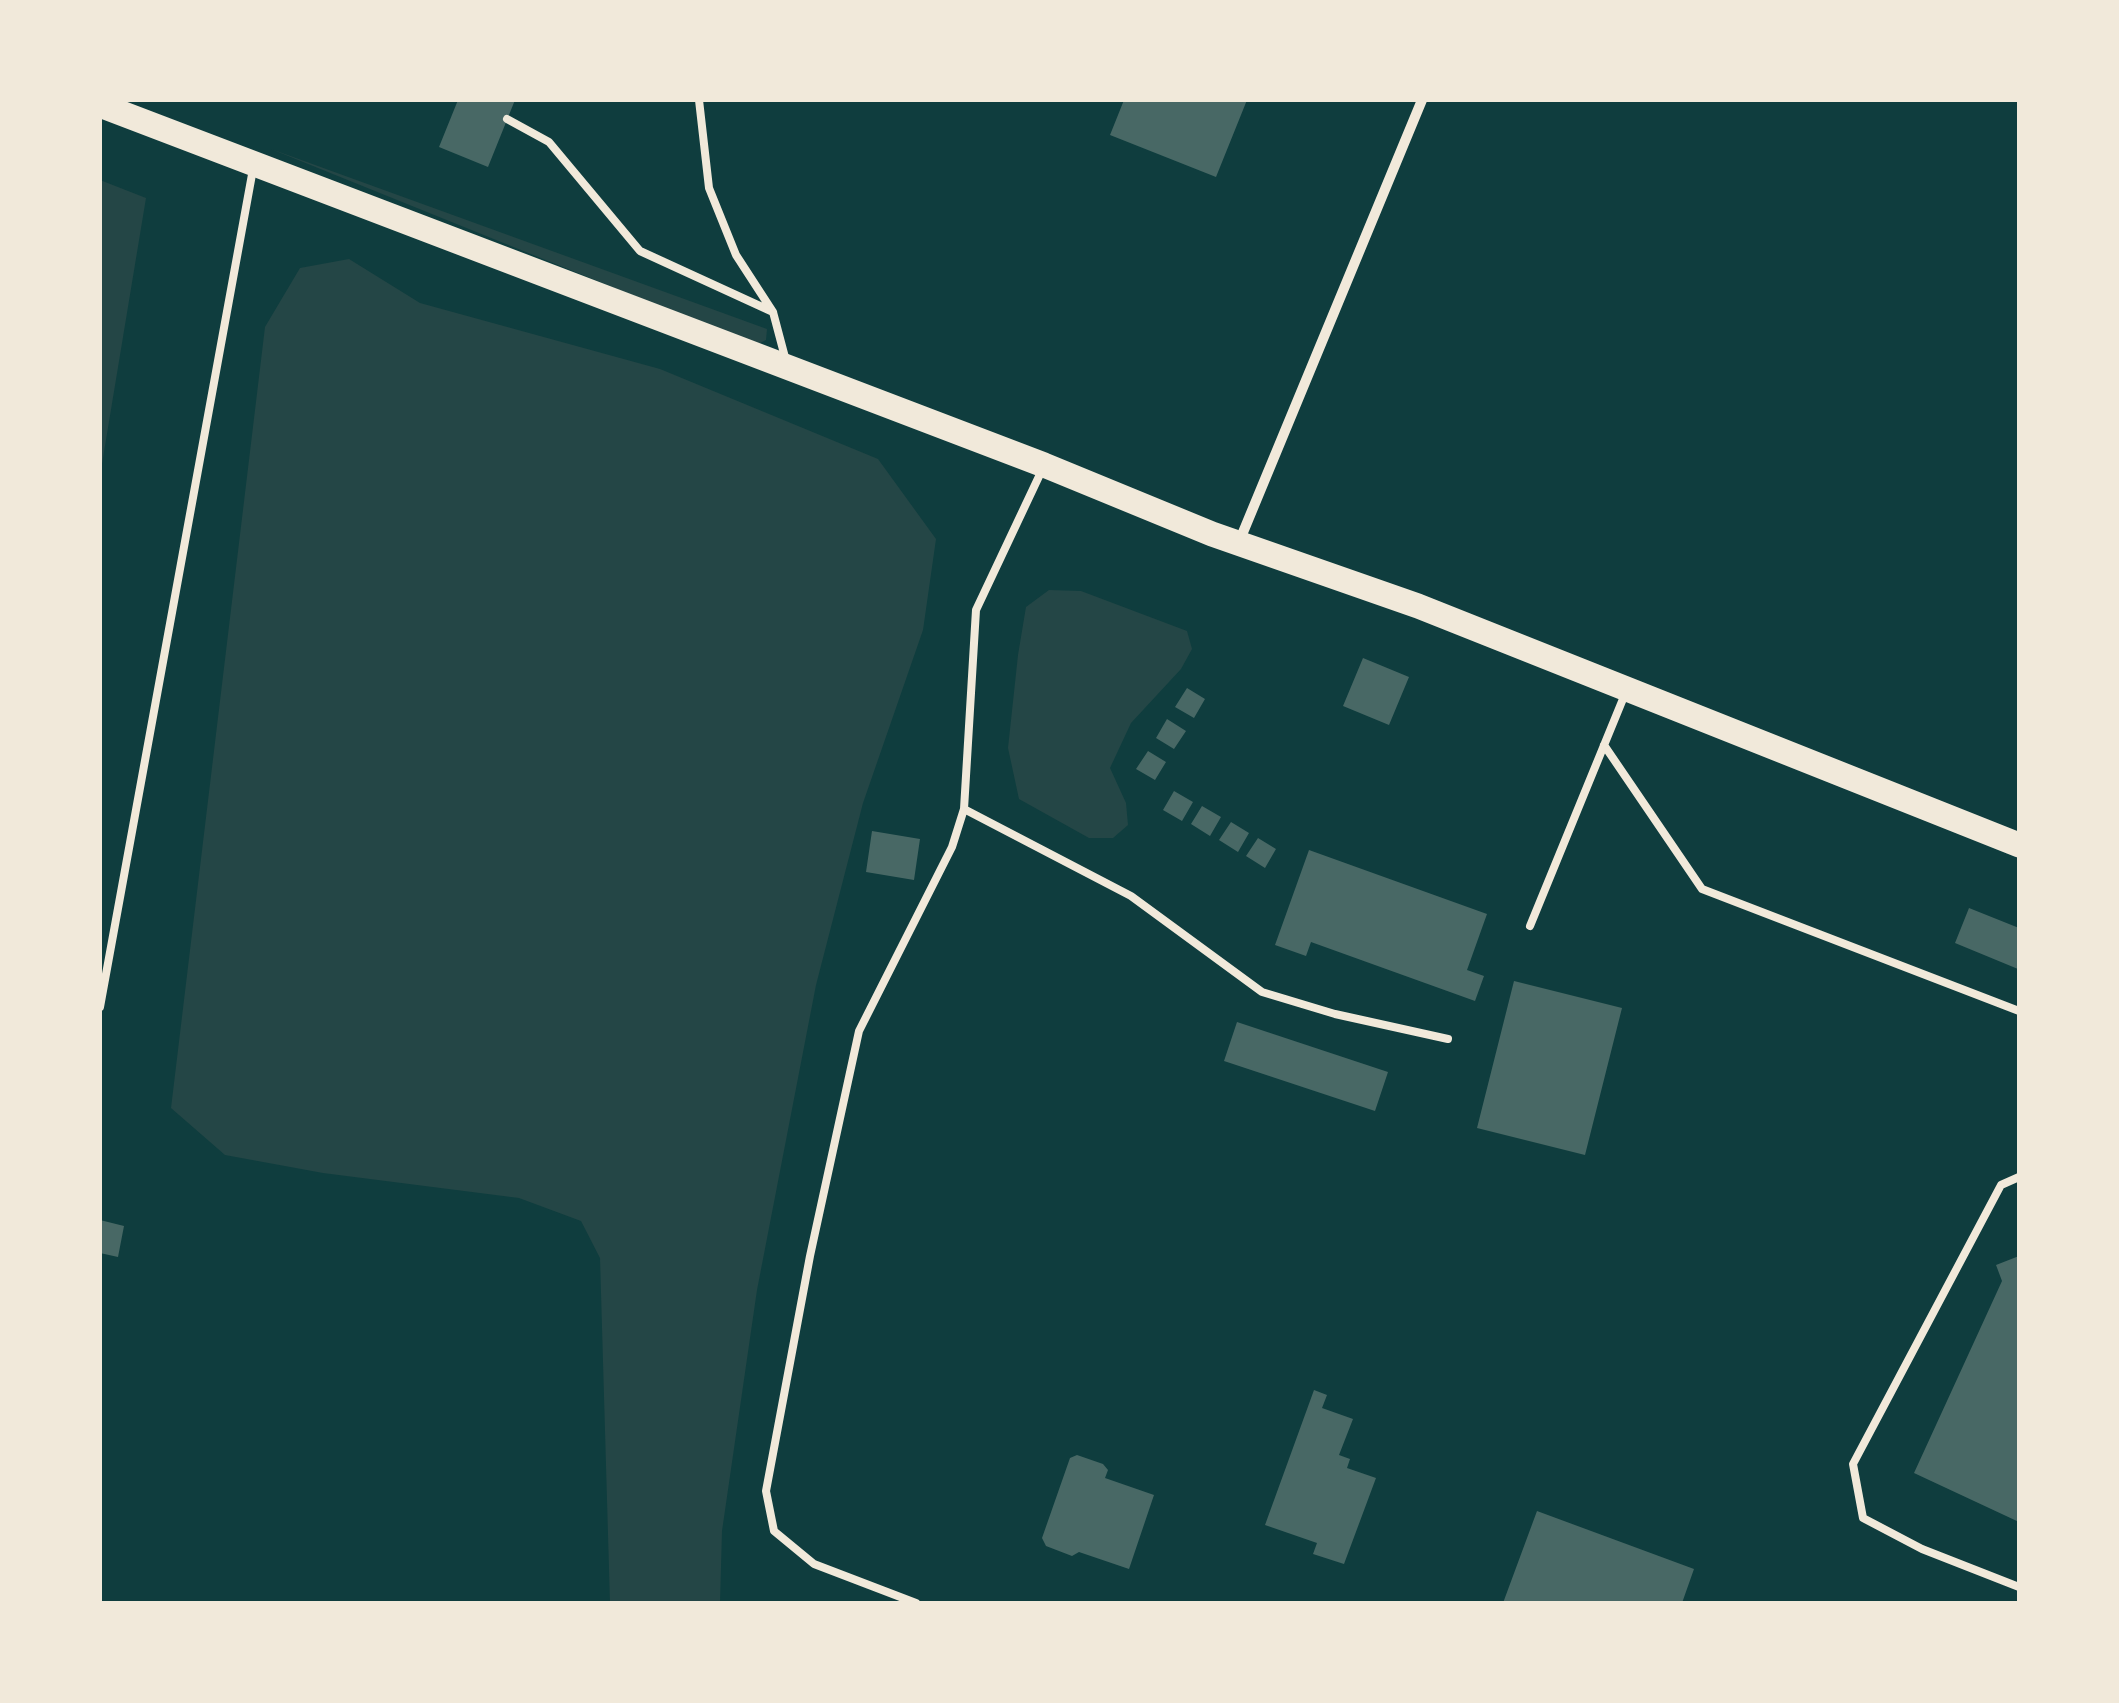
<!DOCTYPE html>
<html>
<head>
<meta charset="utf-8">
<style>
	body { margin:0 }
	#map { position:relative; width:2119px; height:1703px; overflow:hidden; background:#0f3d3e; font-family:Commissioner,sans-serif }
	canvas { display:block }
	.frame { position:absolute; inset:0; border:102px solid #f1e9da; pointer-events:none }
</style>
</head>
<body>
<div id="map">
<canvas width="2119" height="1703"></canvas>
<div class="frame"></div>
</div>
<script>
const ctx = document.querySelector('canvas').getContext('2d');
ctx.lineJoin = 'round';
function fill(path, color) { ctx.fillStyle = color; ctx.fill(path, 'evenodd'); }
const shape = rows => new Path2D(rows.map(r => 'M' + r).join(''));
function stroke(path, color, width, dash) { ctx.strokeStyle = color; ctx.lineWidth = width; ctx.lineCap = dash ? 'butt' : 'round'; ctx.setLineDash(dash || []); ctx.stroke(path); }
const green = shape([
	[271,149,767,329,766,340,756,345],
	[100,180,146,198,100,476],
	[349,259,420,303,660,369,878,459,936,539,923,630,863,803,816,985,757,1290,722,1531,720,1603,610,1603,600,1258,581,1221,519,1198,323,1173,225,1155,171,1108,265,327,300,268],
	[1049,590,1081,591,1187,631,1192,649,1181,669,1131,723,1110,768,1126,803,1128,825,1113,838,1089,838,1019,799,1008,748,1018,655,1026,607]
]);
const building = shape([
	[458,100,515,100,488,167,439,147],
	[1124,100,1247,100,1216,177,1110,135],
	[1363,658,1409,677,1389,725,1343,706],
	[1187,688,1205,699,1194,718,1175,707],
	[1167,719,1186,731,1174,749,1156,738],
	[1148,751,1166,762,1155,780,1136,769],
	[1174,791,1193,802,1182,821,1163,810],
	[1202,806,1221,817,1210,836,1191,824],
	[1231,822,1249,833,1238,852,1219,840],
	[872,831,920,839,914,880,866,872],
	[1258,838,1276,849,1265,868,1246,856],
	[1309,850,1487,914,1467,970,1484,976,1475,1001,1311,942,1306,956,1275,945],
	[1969,908,2019,928,2018,969,1955,943],
	[1514,981,1622,1008,1585,1155,1477,1128],
	[1237,1022,1388,1072,1375,1111,1224,1061],
	[100,1220,124,1226,118,1257,100,1253],
	[2019,1256,2019,1522,1914,1473,2002,1281,1996,1265],
	[1314,1390,1327,1395,1322,1408,1353,1419,1339,1455,1350,1459,1347,1468,1376,1478,1344,1564,1313,1554,1317,1543,1265,1525],
	[1077,1455,1103,1464,1108,1470,1105,1478,1154,1495,1129,1569,1079,1552,1072,1556,1046,1546,1042,1538,1070,1458],
	[1537,1511,1694,1569,1682,1603,1503,1603]
]);
const service = shape([
	[699,100,709,188,736,255,773,312],
	[507,119,549,142,640,251,773,312,786,361],
	[1604,745,1702,889,2019,1011],
	[964,809,1131,896,1262,992,1335,1014,1448,1039],
	[1530,926,1625,694],
	[100,1007,253,169],
	[2019,1177,2001,1185,1853,1464,1863,1518,1922,1549,2019,1587],
	[916,1603,814,1564,774,1531,766,1491,810,1256,859,1031,952,847,964,809,976,610,1042,470]
]);
const minor = shape([
	[1239,542,1422,100]
]);
const primary = shape([
	[100,105,1044,465,1212,534,1418,606,2019,845]
]);
fill(green, '#244646');
fill(building, '#486865');
stroke(service, '#f1e9da', 8);
stroke(minor, '#f1e9da', 10);
stroke(primary, '#f1e9da', 25);
</script>
</body>
</html>
